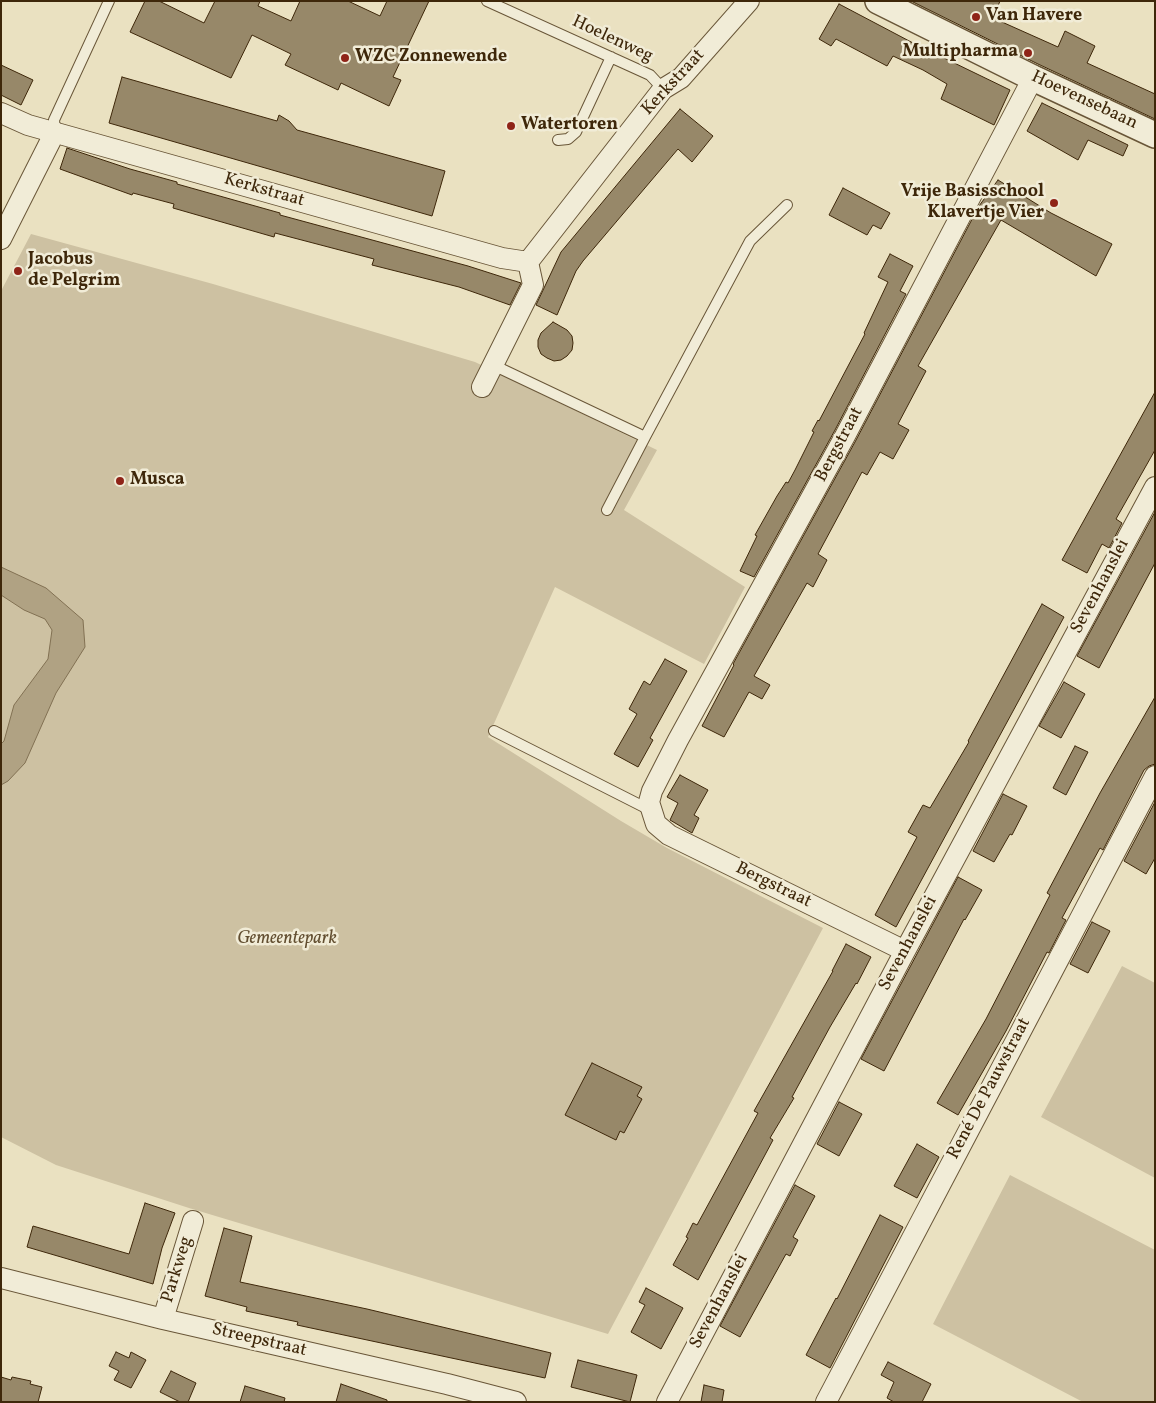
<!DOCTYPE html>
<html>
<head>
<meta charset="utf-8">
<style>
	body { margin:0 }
	#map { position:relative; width:1156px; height:1403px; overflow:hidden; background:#eae1c1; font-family:Vollkorn,serif }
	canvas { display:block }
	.frame { position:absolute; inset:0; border:2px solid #3e270a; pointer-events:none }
</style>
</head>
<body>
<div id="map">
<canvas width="1156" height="1403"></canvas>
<div class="frame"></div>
</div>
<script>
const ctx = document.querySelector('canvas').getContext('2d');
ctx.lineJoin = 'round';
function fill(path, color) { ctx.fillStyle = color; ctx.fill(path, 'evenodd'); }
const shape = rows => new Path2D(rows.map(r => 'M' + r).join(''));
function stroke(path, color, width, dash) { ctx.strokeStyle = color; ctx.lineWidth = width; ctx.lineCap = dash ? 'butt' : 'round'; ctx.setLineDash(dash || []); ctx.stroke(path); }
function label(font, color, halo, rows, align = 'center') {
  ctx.font = font + ' Vollkorn,serif'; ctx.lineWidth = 5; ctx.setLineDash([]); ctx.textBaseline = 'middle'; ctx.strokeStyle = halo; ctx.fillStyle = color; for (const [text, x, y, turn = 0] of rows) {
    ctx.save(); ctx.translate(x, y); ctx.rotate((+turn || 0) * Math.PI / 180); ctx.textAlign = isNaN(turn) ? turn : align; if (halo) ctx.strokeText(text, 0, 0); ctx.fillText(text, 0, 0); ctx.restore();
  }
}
const green = shape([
	[31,234,213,284,475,362,657,450,624,510,745,587,704,664,555,587,488,737,621,821,667,848,823,928,608,1334,189,1208,56,1165,1,1137,1,291],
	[1122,966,1155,983,1155,1178,1041,1117],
	[1010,1175,1155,1250,1155,1402,1083,1402,933,1324]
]);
const water = shape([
	[1,567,46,588,83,620,85,647,56,693,25,763,8,781,1,785,1,744,4,741,14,705,48,659,52,630,45,619,24,610,1,595,1,567]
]);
const building = shape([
	[145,1,159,1,204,23,215,1,260,1,258,6,291,21,300,1,348,1,380,16,387,1,429,1,393,77,401,80,389,106,341,83,338,90,285,65,291,54,252,35,231,78,130,32,145,1],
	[911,1,1000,1,993,18,1058,47,1065,31,1095,46,1087,63,1155,94,1155,119,1038,64,911,1],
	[839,4,913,43,1010,90,994,125,941,99,947,84,923,70,893,56,887,66,836,39,831,46,819,39,839,4],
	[1,65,33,80,21,105,1,95,1,65],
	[122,77,277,121,279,115,289,121,297,130,445,171,432,216,109,123,122,77],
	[1042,103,1128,145,1123,156,1088,140,1078,160,1027,131,1042,103],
	[680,109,713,136,692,162,678,149,583,261,576,271,557,315,536,305,561,252,680,109],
	[67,148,130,169,177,182,177,184,280,213,280,215,468,266,521,283,510,305,459,287,372,265,374,259,275,233,274,237,173,208,174,204,133,193,132,195,60,169,67,148],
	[998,180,1051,213,1112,244,1096,276,1001,220,918,366,926,371,898,424,909,430,893,459,880,452,867,475,862,472,818,554,827,560,813,587,807,583,754,676,770,685,762,699,749,692,724,737,702,726,734,665,733,664,855,442,979,206,998,180],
	[843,188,890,213,881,229,873,225,867,235,829,215,843,188],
	[890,254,913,266,900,291,906,294,835,430,754,577,740,571,757,536,755,535,777,496,786,482,788,483,795,470,814,432,812,431,818,420,819,421,865,334,864,333,888,282,878,277,890,254],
	[553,322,567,330,572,336,573,343,572,350,567,356,561,360,554,361,547,358,541,354,538,347,538,340,541,333,553,322],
	[1155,392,1155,450,1116,519,1122,523,1109,548,1102,544,1087,573,1062,560,1155,392],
	[1155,512,1155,563,1099,668,1077,656,1155,512],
	[1042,604,1064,617,896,927,875,915,917,837,908,832,923,805,930,808,969,742,968,741,1042,604],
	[665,659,687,671,650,738,653,740,638,767,614,754,637,714,629,709,644,681,650,685,665,659],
	[1064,682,1085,694,1061,738,1039,726,1064,682],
	[1155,697,1155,764,1149,766,1144,770,1103,850,1100,848,1062,918,1066,920,1049,953,1047,952,1006,1031,958,1115,937,1103,986,1019,1050,895,1047,893,1100,793,1155,697],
	[1075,746,1088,752,1066,795,1053,788,1075,746],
	[680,775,708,790,694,815,699,818,692,833,670,820,678,803,667,797,680,775],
	[1003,794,1027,806,1012,835,1010,834,994,862,973,851,1003,794],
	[1155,802,1155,858,1146,874,1124,861,1155,802],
	[958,877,982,890,965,920,964,919,884,1071,861,1059,958,877],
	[1092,922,1110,931,1088,973,1070,964,1092,922],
	[846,944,871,957,857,984,856,983,830,1027,792,1097,794,1098,770,1138,773,1140,698,1280,673,1265,688,1238,686,1237,693,1223,697,1225,758,1113,754,1111,833,971,832,971,846,944],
	[592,1063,642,1087,637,1096,642,1099,624,1133,620,1131,616,1140,565,1115,592,1063],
	[839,1102,862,1114,839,1156,817,1144,839,1102],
	[917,1144,939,1157,917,1198,894,1186,917,1144],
	[795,1185,815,1196,793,1237,798,1240,790,1256,786,1254,740,1337,720,1326,795,1185],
	[145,1203,175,1213,162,1248,153,1284,27,1247,33,1226,129,1254,145,1203],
	[880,1215,903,1227,830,1368,806,1355,836,1298,837,1299,880,1215],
	[224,1228,252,1236,240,1282,367,1309,551,1353,545,1378,297,1325,298,1322,246,1311,247,1307,205,1296,224,1228],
	[646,1288,683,1308,661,1349,631,1332,645,1305,639,1302,646,1288],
	[116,1352,129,1358,131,1352,146,1360,131,1388,114,1380,119,1371,109,1366,116,1352],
	[578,1360,637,1375,630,1402,571,1387,578,1360],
	[888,1362,931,1384,922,1402,894,1402,887,1398,894,1382,881,1375,888,1362],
	[171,1371,196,1383,188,1402,180,1402,160,1392,171,1371],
	[1,1377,11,1380,12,1377,31,1381,30,1384,42,1387,38,1402,1,1402,1,1377],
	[341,1384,387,1400,387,1402,336,1402,341,1384],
	[704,1385,724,1390,722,1402,701,1402,704,1385],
	[245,1386,285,1398,284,1402,240,1402,245,1386]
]);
const service = shape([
	[487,1,650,75,663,89],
	[55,132,54,120,109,1],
	[558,140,568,139,576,132,611,57],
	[493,365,645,437,607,510],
	[645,437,750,241,787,205],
	[494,731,650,810]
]);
const minor = shape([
	[1,113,28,125,502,258,528,262],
	[1,239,55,132],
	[482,387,533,285,528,262,663,89,681,78,749,1],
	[905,951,669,835,656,824,649,802,652,791,678,740,845,436,1033,78],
	[1,1278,163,1319,447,1384,516,1402],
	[163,1319,193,1221],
	[667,1402,905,951,1155,487],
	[826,1402,1155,776]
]);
const tertiary = shape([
	[878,1,1033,78,1155,135]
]);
const markers = [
	[976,17,5,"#8f2418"],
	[1028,53,5,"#8f2418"],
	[345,58,5,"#8f2418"],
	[511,126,5,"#8f2418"],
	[1054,203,5,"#8f2418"],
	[18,271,5,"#8f2418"],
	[120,481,5,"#8f2418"]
];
const poiNames = [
	["Van Havere",986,17],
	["Multipharma",1018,53,"right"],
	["WZC Zonnewende",355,58],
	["Watertoren",521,126],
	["Vrije Basisschool",1044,193,"right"],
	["Klavertje Vier",1044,214,"right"],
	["Jacobus",28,261],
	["de Pelgrim",28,282],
	["Musca",130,481]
];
const streetNames = [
	["Hoelenweg",612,40,25],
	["Kerkstraat",674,83,-47],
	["Hoevensebaan",1084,101,25],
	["Kerkstraat",264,191,16],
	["Bergstraat",840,445,-62],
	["Sevenhanslei",1101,587,-62],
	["Bergstraat",773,886,26],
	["Sevenhanslei",909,944,-62],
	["René De Pauwstraat",990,1089,-62],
	["Parkweg",178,1270,-73],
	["Sevenhanslei",720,1302,-62],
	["Streepstraat",259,1341,13]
];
const parkNames = [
	["Gemeentepark",287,940]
];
fill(green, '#cdc1a2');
fill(water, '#b0a283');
stroke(water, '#827153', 1);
fill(building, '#978869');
stroke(building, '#3e270a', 1);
stroke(service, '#695638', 12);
stroke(minor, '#695638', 22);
stroke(tertiary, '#695638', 28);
stroke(service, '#f1ecd7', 10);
stroke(minor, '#f1ecd7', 20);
stroke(tertiary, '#f1ecd7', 25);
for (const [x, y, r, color] of markers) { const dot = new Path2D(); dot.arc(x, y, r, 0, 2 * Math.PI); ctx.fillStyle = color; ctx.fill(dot); stroke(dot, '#f1ecd7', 2); }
label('bold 18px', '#3e270a', '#f1ecd7', poiNames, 'left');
label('18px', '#3e270a', '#f1ecd7', streetNames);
label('italic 18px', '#624e30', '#f1ecd7', parkNames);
</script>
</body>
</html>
